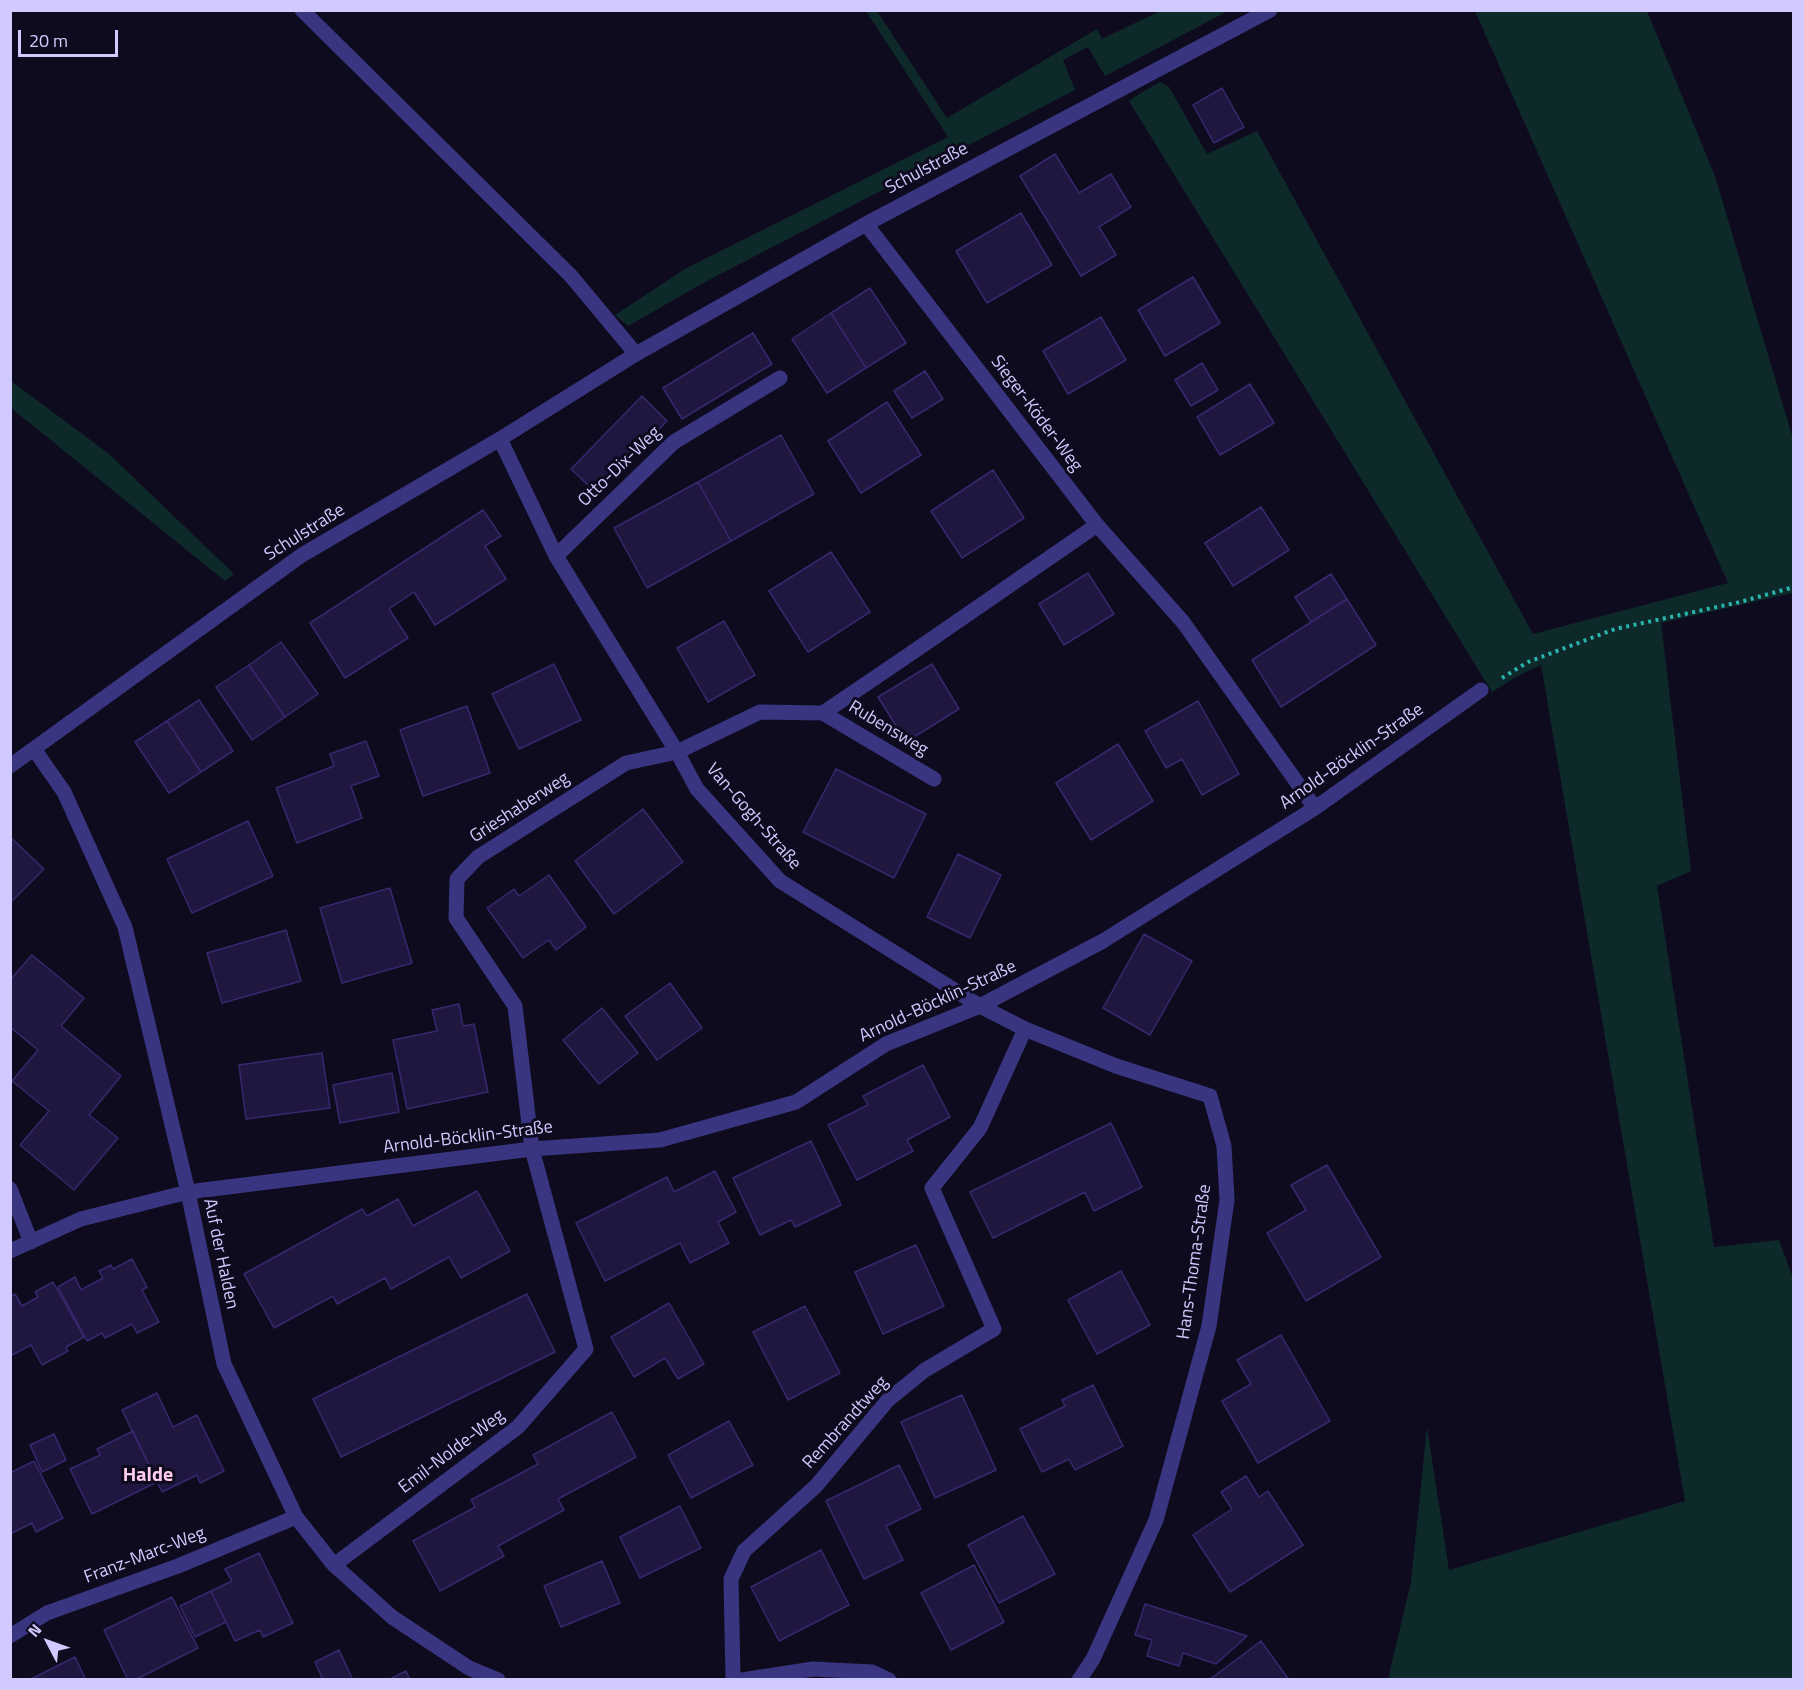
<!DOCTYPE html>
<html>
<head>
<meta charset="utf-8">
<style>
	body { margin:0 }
	#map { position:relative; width:1804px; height:1690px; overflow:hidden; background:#0f0b1f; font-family:"Titillium Web",sans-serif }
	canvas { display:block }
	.frame { position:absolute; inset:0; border:12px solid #d1caff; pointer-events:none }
	.north { position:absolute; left:18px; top:1612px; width:60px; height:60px; -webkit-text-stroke:4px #0f0b1f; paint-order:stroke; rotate:311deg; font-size:16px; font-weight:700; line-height:24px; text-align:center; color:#d1caff }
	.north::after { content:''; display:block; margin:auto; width:21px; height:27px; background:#d1caff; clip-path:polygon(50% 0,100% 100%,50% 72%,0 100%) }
	.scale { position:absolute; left:18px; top:30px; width:100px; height:27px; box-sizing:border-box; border:3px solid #d1caff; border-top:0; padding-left:8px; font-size:18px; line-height:21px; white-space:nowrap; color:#d1caff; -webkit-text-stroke:4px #0f0b1f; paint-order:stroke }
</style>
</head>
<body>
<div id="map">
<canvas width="1804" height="1690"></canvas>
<div class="frame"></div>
<div class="north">N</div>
<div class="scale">20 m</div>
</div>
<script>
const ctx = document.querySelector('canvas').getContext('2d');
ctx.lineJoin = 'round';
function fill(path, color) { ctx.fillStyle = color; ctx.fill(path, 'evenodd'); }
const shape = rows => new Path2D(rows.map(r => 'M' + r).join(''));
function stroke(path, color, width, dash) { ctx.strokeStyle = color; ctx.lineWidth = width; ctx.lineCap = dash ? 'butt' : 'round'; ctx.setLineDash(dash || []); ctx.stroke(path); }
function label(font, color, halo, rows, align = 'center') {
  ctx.font = font + ' "Titillium Web",sans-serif'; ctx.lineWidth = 6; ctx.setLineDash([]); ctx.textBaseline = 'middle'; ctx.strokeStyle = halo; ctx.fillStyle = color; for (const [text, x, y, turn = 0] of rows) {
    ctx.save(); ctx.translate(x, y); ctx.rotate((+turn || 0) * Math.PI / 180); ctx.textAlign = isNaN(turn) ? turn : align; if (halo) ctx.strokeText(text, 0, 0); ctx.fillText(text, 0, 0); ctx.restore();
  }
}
const green = shape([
	[866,11,877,11,947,118,1097,29,1102,39,1160,11,1228,11,1105,76,1088,47,1063,60,1075,90,705,282,628,326,615,315,685,269,948,137],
	[1475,11,1647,11,1715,176,1793,439,1793,593,1661,623,1691,871,1657,886,1714,1247,1779,1240,1793,1278,1793,1679,1388,1679,1411,1582,1427,1427,1449,1570,1685,1501,1541,665,1516,677,1492,692,1129,101,1139,94,1160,82,1169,87,1207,154,1257,131,1533,634,1728,583],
	[11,381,108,453,234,574,225,581,11,408]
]);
const building = shape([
	[1222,88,1244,127,1214,143,1193,105,1222,88],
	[1055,154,1079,193,1111,174,1131,207,1099,227,1116,255,1081,276,1020,176,1055,154],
	[1021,213,1052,265,987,303,956,251,1021,213],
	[1193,277,1220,323,1165,356,1138,310,1193,277],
	[870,288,906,343,866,368,831,313,870,288],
	[831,313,866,368,827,393,792,339,831,313],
	[1101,317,1126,360,1068,394,1043,351,1101,317],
	[753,333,772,364,682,419,663,388,753,333],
	[1202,363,1218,390,1191,406,1175,380,1202,363],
	[925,371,943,399,912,418,894,391,925,371],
	[1250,384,1274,423,1220,455,1197,417,1250,384],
	[642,396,667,421,596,493,571,469,642,396],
	[887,402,921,455,861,493,828,441,887,402],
	[781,435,814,494,731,541,698,482,781,435],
	[993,470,1024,518,962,558,931,511,993,470],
	[698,482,731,541,647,588,614,528,698,482],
	[1261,507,1289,550,1233,586,1205,543,1261,507],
	[483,510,501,536,485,546,506,579,435,625,414,592,389,609,408,638,345,678,310,623,483,510],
	[831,552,870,612,808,652,769,591,831,552],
	[1088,573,1114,614,1064,645,1039,604,1088,573],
	[1331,574,1347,599,1311,622,1295,597,1331,574],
	[1347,599,1376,645,1281,707,1252,660,1347,599],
	[724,621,755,675,708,702,677,648,724,621],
	[281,642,318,694,285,717,249,665,281,642],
	[554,664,581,720,519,749,492,694,554,664],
	[932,664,959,709,906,742,878,697,932,664],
	[249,665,285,717,252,740,216,687,249,665],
	[199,700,233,751,201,772,167,721,199,700],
	[1198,701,1239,774,1202,795,1182,759,1166,768,1145,731,1198,701],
	[467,706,490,773,423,796,400,730,467,706],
	[167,721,201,772,169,793,135,742,167,721],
	[366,741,379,776,351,786,362,818,297,843,276,788,334,766,330,754,366,741],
	[1118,744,1153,801,1091,840,1056,783,1118,744],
	[836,769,926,814,894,878,803,832,836,769],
	[643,809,683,862,614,914,575,861,643,809],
	[248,821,273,876,192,913,167,859,248,821],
	[10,837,44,869,10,903,10,837],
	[958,854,1001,875,970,938,927,917,958,854],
	[549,875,586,927,556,950,549,940,523,958,487,908,514,889,519,896,549,875],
	[390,888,412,963,342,983,320,908,390,888],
	[286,930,301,981,222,1003,207,953,286,930],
	[1144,934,1192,961,1150,1035,1103,1008,1144,934],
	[32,955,84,998,61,1026,121,1076,89,1115,118,1138,74,1190,20,1145,49,1111,12,1081,38,1050,10,1027,10,980,32,955],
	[670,983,702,1028,657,1060,625,1016,670,983],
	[459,1004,463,1026,474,1024,488,1092,407,1109,393,1040,437,1031,432,1010,459,1004],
	[602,1008,638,1053,599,1084,563,1040,602,1008],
	[322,1053,330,1108,246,1119,239,1065,322,1053],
	[923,1065,950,1117,907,1140,913,1151,857,1180,828,1125,868,1105,863,1096,923,1065],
	[392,1073,399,1112,340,1123,333,1085,392,1073],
	[1111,1123,1142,1187,1094,1211,1085,1192,993,1238,970,1192,1111,1123],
	[811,1141,841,1205,795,1227,791,1220,760,1235,733,1178,811,1141],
	[1327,1165,1381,1257,1306,1301,1267,1233,1306,1210,1291,1185,1327,1165],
	[715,1171,736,1212,718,1222,729,1243,690,1263,680,1243,605,1281,576,1223,667,1177,674,1192,715,1171],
	[477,1191,510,1251,461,1278,449,1257,391,1289,385,1278,337,1304,333,1296,274,1328,244,1274,362,1209,367,1216,398,1199,413,1226,477,1191],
	[916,1245,944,1306,883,1334,855,1272,916,1245],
	[132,1259,147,1287,142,1290,159,1322,137,1333,132,1324,105,1338,102,1333,87,1341,58,1287,75,1277,81,1290,103,1278,99,1271,111,1265,113,1269,132,1259],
	[1121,1271,1150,1325,1097,1354,1068,1300,1121,1271],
	[53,1282,84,1337,66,1347,68,1351,42,1365,31,1345,10,1356,10,1297,15,1294,22,1306,38,1297,35,1292,53,1282],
	[527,1294,555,1352,341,1457,313,1399,527,1294],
	[669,1303,704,1364,678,1379,665,1358,634,1377,611,1337,669,1303],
	[805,1306,840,1373,788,1400,753,1332,805,1306],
	[1281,1335,1330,1421,1258,1463,1222,1401,1251,1384,1237,1360,1281,1335],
	[1093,1385,1123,1446,1075,1470,1069,1459,1042,1472,1020,1429,1065,1406,1062,1400,1093,1385],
	[157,1393,173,1427,197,1415,224,1471,200,1483,197,1475,162,1492,122,1410,157,1393],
	[962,1395,996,1470,935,1498,901,1422,962,1395],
	[612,1412,636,1457,558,1499,564,1510,498,1546,504,1556,440,1591,413,1541,475,1507,471,1500,538,1464,533,1455,612,1412],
	[729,1421,753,1465,691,1498,668,1455,729,1421],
	[133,1431,157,1482,92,1514,70,1469,100,1455,97,1449,133,1431],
	[54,1434,66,1460,42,1472,30,1445,54,1434],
	[34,1461,63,1518,36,1532,32,1523,10,1534,10,1473,34,1461],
	[899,1465,921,1509,886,1526,903,1560,864,1579,826,1501,899,1465],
	[1246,1476,1259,1497,1268,1491,1303,1545,1230,1592,1193,1535,1232,1509,1221,1492,1246,1476],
	[680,1506,701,1548,640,1578,620,1537,680,1506],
	[1023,1516,1055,1574,999,1603,968,1545,1023,1516],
	[821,1550,849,1605,779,1641,751,1587,821,1550],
	[259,1553,293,1623,263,1637,260,1630,235,1641,211,1591,232,1581,225,1569,259,1553],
	[602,1561,620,1603,561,1627,544,1586,602,1561],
	[974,1565,1004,1622,951,1650,921,1593,974,1565],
	[211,1591,226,1622,195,1637,180,1606,211,1591],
	[172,1597,198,1648,135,1680,128,1680,104,1630,172,1597],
	[1145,1604,1247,1636,1216,1664,1183,1653,1179,1666,1147,1656,1152,1640,1135,1635,1145,1604],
	[1261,1641,1289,1680,1209,1680,1261,1641],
	[339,1650,353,1680,323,1680,315,1662,339,1650],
	[75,1657,86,1680,29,1680,75,1657],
	[406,1671,410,1680,388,1680,406,1671]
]);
const path = shape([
	[1502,678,1528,662,1615,629,1740,602,1794,587]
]);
const lane = shape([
	[302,10,571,276,636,354],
	[1183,622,1315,808],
	[913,652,1097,525],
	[1103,941,1315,808,1481,690]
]);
const street = shape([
	[866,224,1097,525,1183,622],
	[500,439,556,556,677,752,697,789,780,881,980,1006,1025,1029,1116,1066,1210,1096,1224,1146,1227,1200,1209,1326,1156,1520,1093,1659,1079,1680],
	[556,556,674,442,780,378],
	[823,713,934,779],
	[34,749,64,792,125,927,188,1192,224,1364,296,1517,334,1565,392,1617,469,1668,498,1680],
	[10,766,302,555,500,439,636,354,866,224,1270,10],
	[10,1189,31,1242],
	[10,1251,81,1219,188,1192,532,1149,660,1140,796,1102,886,1044,980,1006,1103,941],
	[334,1565,518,1427,586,1349,532,1149,515,1006,456,918,457,879,478,857,626,763,677,752,760,712,823,713,913,652],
	[10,1636,47,1613,178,1566,296,1517],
	[733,1680,731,1579,744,1551,816,1486,888,1400,925,1370,994,1329,932,1188,980,1128,1025,1029],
	[742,1680,813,1669,872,1672,889,1680]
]);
const streetNames = [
	["Schulstraße",927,169,-28],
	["Sieger-Köder-Weg",1036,414,53],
	["Otto-Dix-Weg",620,467,-44],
	["Schulstraße",305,533,-32],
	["Rubensweg",888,729,31],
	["Arnold-Böcklin-Straße",1352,757,-35],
	["Grieshaberweg",520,808,-33],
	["Van-Gogh-Straße",753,817,49],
	["Arnold-Böcklin-Straße",938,1002,-25],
	["Arnold-Böcklin-Straße",468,1138,-7],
	["Auf der Halden",220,1254,78],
	["Hans-Thoma-Straße",1195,1262,-82],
	["Rembrandtweg",846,1423,-48],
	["Emil-Nolde-Weg",452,1452,-37],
	["Franz-Marc-Weg",145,1556,-21]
];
const neighbourhoodNames = [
	["Halde",148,1476]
];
fill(green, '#0e2929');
fill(building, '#201741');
stroke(building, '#37286e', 1.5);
stroke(path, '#29b4ae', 4, [3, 4.5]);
stroke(lane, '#393580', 15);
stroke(street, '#393580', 15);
label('18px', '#d1caff', '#0f0b1f', streetNames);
label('bold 20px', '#ffcceb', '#0f0b1f', neighbourhoodNames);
</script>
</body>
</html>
